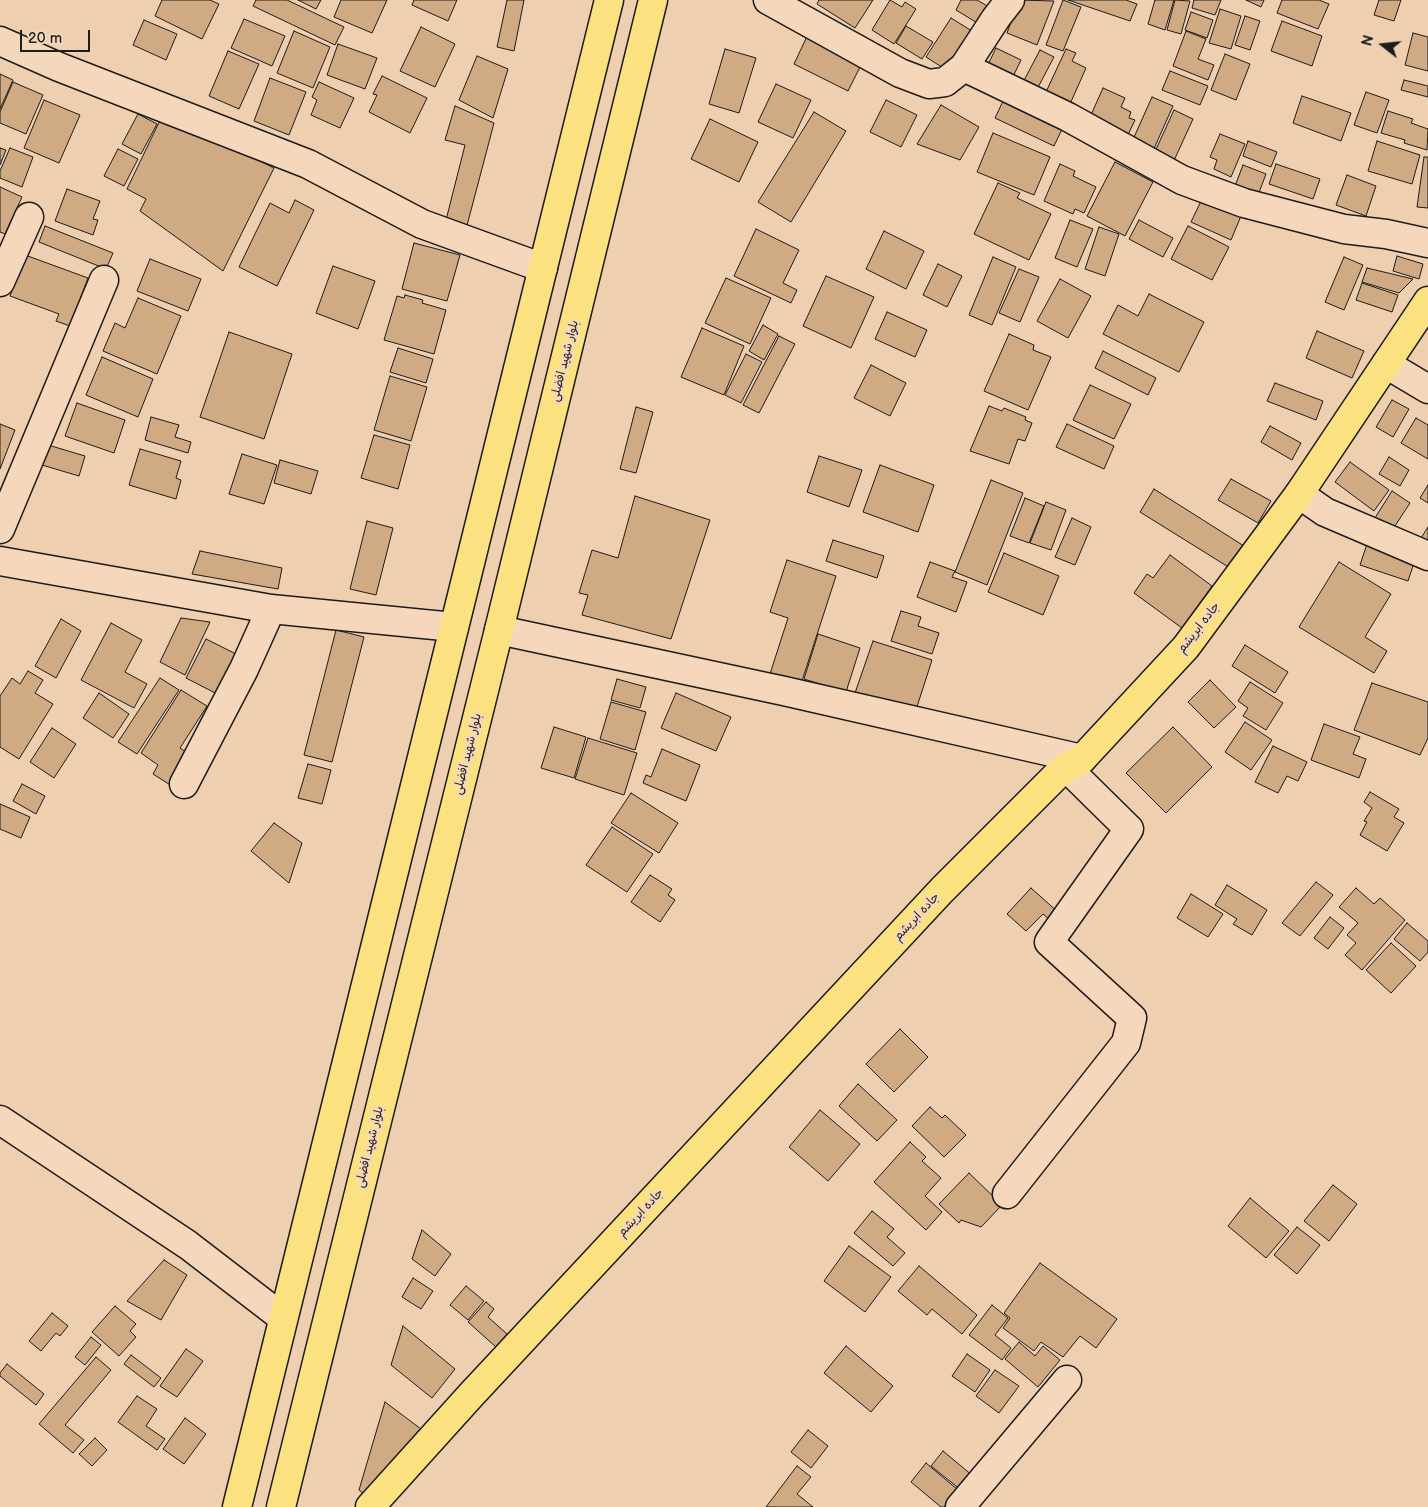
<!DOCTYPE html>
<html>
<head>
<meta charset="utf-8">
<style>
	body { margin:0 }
	#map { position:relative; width:1428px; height:1507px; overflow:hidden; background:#eecfb0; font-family:"Balsamiq Sans",sans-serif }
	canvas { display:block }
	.north { position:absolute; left:1358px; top:20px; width:50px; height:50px; -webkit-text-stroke:4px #f5d8bb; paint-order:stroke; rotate:286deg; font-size:14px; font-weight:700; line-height:20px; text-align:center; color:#1c1c1c }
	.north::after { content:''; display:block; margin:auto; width:18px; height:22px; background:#1c1c1c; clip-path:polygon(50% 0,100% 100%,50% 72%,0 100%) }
	.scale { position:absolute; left:20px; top:30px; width:70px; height:22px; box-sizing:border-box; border:2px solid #1c1c1c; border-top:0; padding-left:6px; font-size:15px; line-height:18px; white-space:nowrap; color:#1c1c1c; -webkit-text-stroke:4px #f5d8bb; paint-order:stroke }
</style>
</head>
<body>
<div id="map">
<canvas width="1428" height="1507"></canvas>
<div class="north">N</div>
<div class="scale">20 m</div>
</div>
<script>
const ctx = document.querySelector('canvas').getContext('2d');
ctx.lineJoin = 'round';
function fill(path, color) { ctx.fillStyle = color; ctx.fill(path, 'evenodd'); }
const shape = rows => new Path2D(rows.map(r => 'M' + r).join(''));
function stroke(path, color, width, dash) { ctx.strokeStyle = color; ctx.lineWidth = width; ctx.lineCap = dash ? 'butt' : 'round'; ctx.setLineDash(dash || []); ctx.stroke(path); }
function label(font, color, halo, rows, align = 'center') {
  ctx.font = font + ' "Balsamiq Sans","Playpen Sans Arabic",sans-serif'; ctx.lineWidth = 4.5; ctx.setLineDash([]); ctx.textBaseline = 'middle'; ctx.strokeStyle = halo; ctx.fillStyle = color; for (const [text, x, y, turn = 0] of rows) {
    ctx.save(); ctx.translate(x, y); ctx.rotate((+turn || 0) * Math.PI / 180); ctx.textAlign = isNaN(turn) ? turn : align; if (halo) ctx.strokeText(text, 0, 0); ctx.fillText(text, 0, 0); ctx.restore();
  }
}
const building = shape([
	[162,0,210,0,219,4,202,39,155,16,162,0],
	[256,0,287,0,344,27,335,45,253,6,256,0],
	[298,0,321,0,316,9,298,0],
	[341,0,387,0,372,33,334,17,341,0],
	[414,0,457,0,448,21,412,5,414,0],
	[507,0,524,0,514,51,497,47,507,0],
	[819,0,873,0,855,28,817,4,819,0],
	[890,0,902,7,905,2,916,9,894,44,872,30,890,0],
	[961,0,977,0,989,7,979,24,956,10,961,0],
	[1019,0,1054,1,1037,45,1007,33,1019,0],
	[1063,0,1081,7,1063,51,1046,45,1063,0],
	[1068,0,1126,0,1137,4,1130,21,1068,0],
	[1155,0,1174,0,1165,30,1148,24,1155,0],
	[1175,0,1190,1,1181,34,1167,30,1175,0],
	[1194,0,1221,0,1215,15,1192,8,1194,0],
	[1246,0,1264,0,1261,7,1246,0],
	[1282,0,1319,0,1329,4,1318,29,1277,13,1282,0],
	[1379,0,1401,0,1394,21,1374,15,1379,0],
	[1220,9,1241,16,1231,49,1209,43,1220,9],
	[1191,12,1213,20,1207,38,1185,30,1191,12],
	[1245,16,1260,21,1250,50,1235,45,1245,16],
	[951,18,980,36,951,73,926,57,951,18],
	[244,19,285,36,272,66,231,48,244,19],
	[144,20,177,34,166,60,133,45,144,20],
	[1282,21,1322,36,1312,66,1271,51,1282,21],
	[906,26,933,42,922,59,896,43,906,26],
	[421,27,455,44,435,87,400,71,421,27],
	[811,28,866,55,848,91,794,64,811,28],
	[294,31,330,47,313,88,277,73,294,31],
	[1186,31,1206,39,1198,59,1214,65,1208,80,1173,66,1186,31],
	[1413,33,1428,37,1428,71,1405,65,1413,33],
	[338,44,377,58,365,89,327,75,338,44],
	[996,48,1021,60,1009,85,984,73,996,48],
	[725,49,756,58,739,113,709,104,725,49],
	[1066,49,1076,53,1072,61,1086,68,1070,104,1046,92,1066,49],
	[1040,50,1054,57,1034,95,1020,88,1040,50],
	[228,51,259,64,239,109,209,96,228,51],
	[1225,54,1250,64,1236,100,1211,90,1225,54],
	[477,56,508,69,493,118,459,100,477,56],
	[1170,71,1208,86,1200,105,1162,90,1170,71],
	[0,74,13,80,0,109,0,74],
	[382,76,427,98,410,133,369,112,377,95,373,94,382,76],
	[270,78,306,92,289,135,254,121,270,78],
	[1404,80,1428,86,1428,97,1401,90,1404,80],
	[13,82,43,95,26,134,0,123,0,112,13,82],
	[319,82,354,98,340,128,311,115,317,100,312,97,319,82],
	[776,84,811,100,793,138,758,122,776,84],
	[1103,88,1125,98,1121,107,1131,112,1129,118,1135,120,1125,141,1087,124,1103,88],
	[1366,92,1389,100,1377,133,1354,125,1366,92],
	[1302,96,1351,113,1341,141,1293,123,1302,96],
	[1005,97,1064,125,1054,146,995,118,1005,97],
	[1152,97,1173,106,1152,153,1131,144,1152,97],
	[44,100,80,115,59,163,24,148,44,100],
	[886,100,917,115,901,147,870,132,886,100],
	[941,105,979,127,960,160,917,144,941,105],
	[455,106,494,123,465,233,444,228,465,145,445,140,455,106],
	[1174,110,1193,119,1172,165,1153,156,1174,110],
	[1388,111,1413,119,1411,123,1428,129,1427,150,1404,143,1405,140,1381,133,1388,111],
	[814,112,846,131,791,222,758,202,814,112],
	[138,114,157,124,141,154,122,144,138,114],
	[163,114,274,168,223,271,140,211,146,199,127,189,163,114],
	[710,119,758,142,739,182,691,159,710,119],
	[993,133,1050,157,1034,195,977,172,993,133],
	[1220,134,1245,144,1231,177,1214,169,1217,160,1210,157,1220,134],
	[1248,141,1277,152,1271,167,1243,156,1248,141],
	[1377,141,1420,155,1412,184,1368,171,1377,141],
	[0,148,6,150,0,165,0,148],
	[10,148,33,157,22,187,0,178,0,171,10,148],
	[118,149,138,159,124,186,104,176,118,149],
	[1424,157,1428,157,1428,208,1417,207,1424,157],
	[1115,162,1153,182,1125,236,1087,216,1115,162],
	[1060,164,1075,171,1073,176,1096,187,1084,213,1075,209,1073,214,1044,201,1060,164],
	[1276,164,1320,179,1313,199,1269,184,1276,164],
	[1243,165,1266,174,1255,203,1232,194,1243,165],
	[1347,175,1376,186,1366,216,1336,205,1347,175],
	[998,183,1020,193,1017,198,1051,214,1029,260,974,234,998,183],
	[0,187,22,197,5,234,0,232,0,187],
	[67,189,100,201,93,219,98,220,93,235,55,221,67,189],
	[1202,199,1241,216,1231,240,1191,222,1202,199],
	[295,200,314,210,277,286,239,267,270,203,289,213,295,200],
	[1070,220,1093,229,1077,267,1055,258,1070,220],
	[1139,220,1173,238,1163,257,1129,239,1139,220],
	[45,226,113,253,106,269,39,242,45,226],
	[1188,226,1229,247,1212,280,1171,259,1188,226],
	[1099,227,1119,234,1105,276,1085,269,1099,227],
	[756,229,799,250,783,283,797,290,791,303,734,276,756,229],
	[884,231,924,251,906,289,866,269,884,231],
	[414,243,460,255,447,301,402,289,414,243],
	[25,255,88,278,70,326,56,321,59,314,10,296,25,255],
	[1397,256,1423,264,1419,279,1393,271,1397,256],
	[993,257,1016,267,992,325,969,315,993,257],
	[1344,257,1363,265,1344,310,1325,302,1344,257],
	[150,259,201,279,188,311,137,291,150,259],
	[938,264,962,276,947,307,923,295,938,264],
	[333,266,375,281,358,329,316,313,333,266],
	[1367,268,1413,279,1399,293,1362,282,1367,268],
	[1019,269,1039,277,1020,322,999,313,1019,269],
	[826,276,874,297,851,348,803,326,826,276],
	[726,278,771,298,750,344,705,323,726,278],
	[1060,279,1091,296,1068,338,1037,321,1060,279],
	[1362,283,1398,295,1392,312,1356,300,1362,283],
	[1149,294,1204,322,1179,372,1103,334,1118,305,1138,316,1149,294],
	[405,295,423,300,422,303,446,310,434,354,384,340,397,296,404,298,405,295],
	[138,298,181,316,157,374,103,351,115,323,125,328,138,298],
	[887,312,927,330,915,357,875,339,887,312],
	[763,325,778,334,764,360,749,351,763,325],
	[702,328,744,346,724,395,681,377,702,328],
	[1317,331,1364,351,1352,378,1306,358,1317,331],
	[229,332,292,354,264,439,200,417,229,332],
	[1009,334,1034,345,1033,350,1051,357,1028,410,984,391,1009,334],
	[779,336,795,344,759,413,743,405,779,336],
	[398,348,433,359,426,383,390,372,398,348],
	[1103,351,1156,378,1148,395,1095,368,1103,351],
	[746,354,762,362,741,403,725,395,746,354],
	[102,357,153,379,138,417,86,395,102,357],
	[871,365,906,383,890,416,854,398,871,365],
	[390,376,427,387,411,441,374,430,390,376],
	[1275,383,1323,401,1316,420,1267,401,1275,383],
	[1090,385,1131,404,1114,439,1073,420,1090,385],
	[1392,400,1409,409,1393,437,1376,427,1392,400],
	[77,403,125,420,114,453,65,436,77,403],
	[989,406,1002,411,1004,408,1026,417,1025,420,1032,423,1025,441,1018,439,1009,464,970,451,989,406],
	[636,407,653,412,636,473,620,469,636,407],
	[151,417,179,425,175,437,191,442,188,453,145,440,151,417],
	[1416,418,1428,425,1428,459,1401,443,1416,418],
	[0,424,15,430,0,469,0,424],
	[1067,424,1114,446,1104,469,1056,447,1067,424],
	[1270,426,1301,443,1292,460,1261,442,1270,426],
	[374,435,410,445,398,489,361,478,374,435],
	[48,445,85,456,79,476,42,465,48,445],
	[140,449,181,461,176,478,181,480,176,499,129,485,140,449],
	[242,454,277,465,264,504,229,494,242,454],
	[819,456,862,470,849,507,807,492,819,456],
	[1389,457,1409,470,1400,486,1379,474,1389,457],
	[280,460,318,471,311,494,274,483,280,460],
	[1350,462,1389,490,1374,511,1335,482,1350,462],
	[880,465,934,485,918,532,863,512,880,465],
	[1231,479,1271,501,1258,523,1218,500,1231,479],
	[991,480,1023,493,987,585,955,572,991,480],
	[1428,485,1428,503,1420,498,1428,485],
	[1154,489,1244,546,1230,568,1140,512,1154,489],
	[1392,491,1410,503,1391,532,1373,521,1392,491],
	[635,496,710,520,671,639,582,615,588,595,579,593,592,550,618,558,635,496],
	[1025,498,1044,506,1029,543,1010,536,1025,498],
	[1046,502,1066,510,1051,550,1030,543,1046,502],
	[1072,518,1091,527,1075,565,1055,557,1072,518],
	[367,521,393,528,376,595,350,589,367,521],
	[1428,527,1428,552,1416,546,1428,527],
	[833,540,884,556,877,578,826,561,833,540],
	[1368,541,1416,557,1408,581,1360,565,1368,541],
	[200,551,282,568,278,589,192,574,200,551],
	[1004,553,1059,576,1043,615,988,592,1004,553],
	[1170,555,1212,586,1182,628,1134,593,1147,574,1153,578,1170,555],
	[787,560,836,576,800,687,769,677,788,618,770,612,787,560],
	[930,562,955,571,952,577,967,582,956,612,917,597,930,562],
	[1339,562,1391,594,1365,637,1387,651,1374,673,1299,627,1339,562],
	[901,611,921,617,918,626,939,633,932,654,891,641,901,611],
	[181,618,210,622,185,675,160,662,181,618],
	[61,619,81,631,56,678,35,666,61,619],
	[111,623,142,640,125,672,147,684,134,708,81,680,111,623],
	[336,630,364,637,332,762,304,755,336,630],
	[818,634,860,648,846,692,804,679,818,634],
	[206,639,240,656,219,695,186,678,206,639],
	[873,641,932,660,915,713,855,693,873,641],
	[1245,645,1288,672,1275,693,1232,666,1245,645],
	[28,671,43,680,35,693,53,704,19,759,0,747,0,696,12,678,20,684,28,671],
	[160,678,179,690,137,754,118,742,160,678],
	[617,679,646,687,640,708,611,700,617,679],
	[1210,680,1236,707,1214,728,1188,702,1210,680],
	[1250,682,1283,703,1266,730,1243,716,1248,708,1238,701,1250,682],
	[1372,683,1428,702,1428,738,1420,755,1354,730,1372,683],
	[181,690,207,706,180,748,194,757,175,788,153,774,158,765,141,753,181,690],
	[99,693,129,714,113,738,83,718,99,693],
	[676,693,731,717,716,751,661,728,676,693],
	[611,702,646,712,635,750,600,739,611,702],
	[1245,722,1272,740,1251,770,1225,752,1245,722],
	[1324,724,1360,737,1353,754,1366,759,1359,778,1311,760,1324,724],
	[554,727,586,737,574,778,541,768,554,727],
	[1173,727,1212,767,1166,813,1126,773,1173,727],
	[52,728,76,744,54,778,30,762,52,728],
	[588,738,637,753,624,795,575,779,588,738],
	[1273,746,1307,762,1298,781,1287,776,1278,793,1255,782,1273,746],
	[662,749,700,765,686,801,643,783,646,775,651,777,662,749],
	[308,764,331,770,322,804,298,798,308,764],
	[22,784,45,796,36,814,13,801,22,784],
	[1370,792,1399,809,1394,817,1404,823,1387,851,1360,835,1367,822,1364,821,1372,808,1364,802,1370,792],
	[631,793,678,823,659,853,611,823,631,793],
	[0,804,30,817,21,838,0,829,0,804],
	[274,823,302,843,289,883,251,851,274,823],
	[612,827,653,854,627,892,586,865,612,827],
	[650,875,672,889,668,895,675,900,660,922,631,902,650,875],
	[1316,882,1333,895,1300,936,1282,923,1316,882],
	[1227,885,1267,910,1252,935,1233,924,1237,919,1215,905,1227,885],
	[1031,888,1059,913,1051,921,1043,914,1026,931,1007,914,1031,888],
	[1356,888,1374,904,1380,898,1405,920,1362,970,1345,955,1356,943,1347,935,1358,923,1339,907,1356,888],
	[1191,894,1223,914,1208,937,1177,918,1191,894],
	[1330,917,1344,928,1328,949,1314,938,1330,917],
	[1407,923,1428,941,1428,952,1420,961,1394,939,1407,923],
	[1391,943,1416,966,1391,993,1366,970,1391,943],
	[900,1029,928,1057,894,1092,866,1064,900,1029],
	[858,1084,897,1120,877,1141,839,1106,858,1084],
	[930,1107,942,1118,945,1115,966,1135,944,1157,912,1126,930,1107],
	[820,1110,860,1144,828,1181,789,1147,820,1110],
	[910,1142,926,1157,922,1161,941,1178,925,1196,942,1212,926,1230,874,1182,910,1142],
	[969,1173,1002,1205,981,1227,961,1220,959,1223,939,1204,969,1173],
	[1333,1185,1357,1204,1329,1241,1304,1221,1333,1185],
	[1250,1198,1289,1231,1266,1258,1228,1226,1250,1198],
	[872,1211,894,1229,887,1237,905,1253,893,1266,854,1233,872,1211],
	[1297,1227,1320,1245,1297,1274,1274,1255,1297,1227],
	[422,1230,451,1254,435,1276,412,1259,422,1230],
	[849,1246,891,1277,865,1312,824,1281,849,1246],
	[164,1260,187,1275,161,1320,127,1301,164,1260],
	[1040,1263,1117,1319,1096,1348,1080,1336,1063,1357,1041,1342,1034,1351,1003,1328,1010,1318,1004,1313,1040,1263],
	[919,1266,977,1315,962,1334,932,1309,927,1315,898,1291,919,1266],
	[413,1278,433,1291,421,1309,402,1297,413,1278],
	[466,1286,484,1301,468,1320,450,1305,466,1286],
	[486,1302,494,1309,488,1317,507,1334,496,1347,468,1322,486,1302],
	[992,1305,1008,1318,995,1335,1011,1348,1002,1360,969,1335,992,1305],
	[115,1306,136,1324,130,1331,136,1337,119,1356,92,1332,115,1306],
	[52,1313,68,1326,60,1336,56,1333,41,1351,29,1341,52,1313],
	[403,1326,455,1369,432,1398,391,1365,403,1326],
	[91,1337,101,1345,85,1365,75,1357,91,1337],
	[1019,1342,1035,1356,1043,1346,1060,1360,1038,1387,1005,1359,1019,1342],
	[846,1346,893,1386,871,1412,824,1373,846,1346],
	[186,1349,203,1361,177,1397,160,1386,186,1349],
	[967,1354,990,1370,975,1392,952,1376,967,1354],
	[131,1355,161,1378,154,1387,124,1364,131,1355],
	[96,1357,111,1370,65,1425,84,1440,73,1453,39,1424,96,1357],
	[7,1364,44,1394,36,1405,0,1376,0,1373,7,1364],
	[995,1370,1019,1386,999,1413,976,1396,995,1370],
	[137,1396,157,1409,146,1426,165,1439,157,1450,118,1422,137,1396],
	[385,1402,425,1432,369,1498,359,1490,385,1402],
	[185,1418,206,1434,184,1464,163,1449,185,1418],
	[808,1430,828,1446,811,1468,791,1452,808,1430],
	[95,1438,107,1450,92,1466,79,1454,95,1438],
	[943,1451,973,1476,961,1490,931,1466,943,1451],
	[926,1463,958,1490,944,1507,941,1507,911,1482,926,1463],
	[797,1466,811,1477,797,1494,813,1507,766,1507,797,1466]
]);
const minor = shape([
	[768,0,900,73,929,84,945,82,964,67,996,18,1010,0],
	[0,41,59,67,308,164,422,224,543,268],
	[964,67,1068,117,1182,180,1244,203,1344,229,1386,234,1428,243],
	[0,282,29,217],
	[1386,364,1428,389],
	[1299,494,1325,512,1428,556],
	[0,529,104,280],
	[0,561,271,609,454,627],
	[499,630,784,691,1082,759],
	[184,784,244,669,271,609],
	[0,1120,188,1245,283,1318],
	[1007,1194,1126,1043,1132,1018,1049,942,1129,829,1066,767],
	[960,1507,1067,1380]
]);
const major = shape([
	[237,1507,609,0],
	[281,1507,499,630,653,0],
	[370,1507,471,1395,942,890,1056,776,1066,767,1082,759,1186,647,1299,494,1428,301]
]);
const streetNames = [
	["بلوار شهید افضلی",565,361,-76],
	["جاده ابریشم",1199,628,-52],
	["بلوار شهید افضلی",468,754,-76],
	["جاده ابریشم",917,917,-47],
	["بلوار شهید افضلی",370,1147,-76],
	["جاده ابریشم",641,1213,-47]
];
fill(building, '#d0aa82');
stroke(building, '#1c1c1c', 1);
stroke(minor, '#1c1c1c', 31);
stroke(major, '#1c1c1c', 31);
stroke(minor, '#f5d8bb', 28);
stroke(major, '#fbe180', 28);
label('12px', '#1c1c1c', '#f5d8bb', streetNames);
</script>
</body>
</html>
